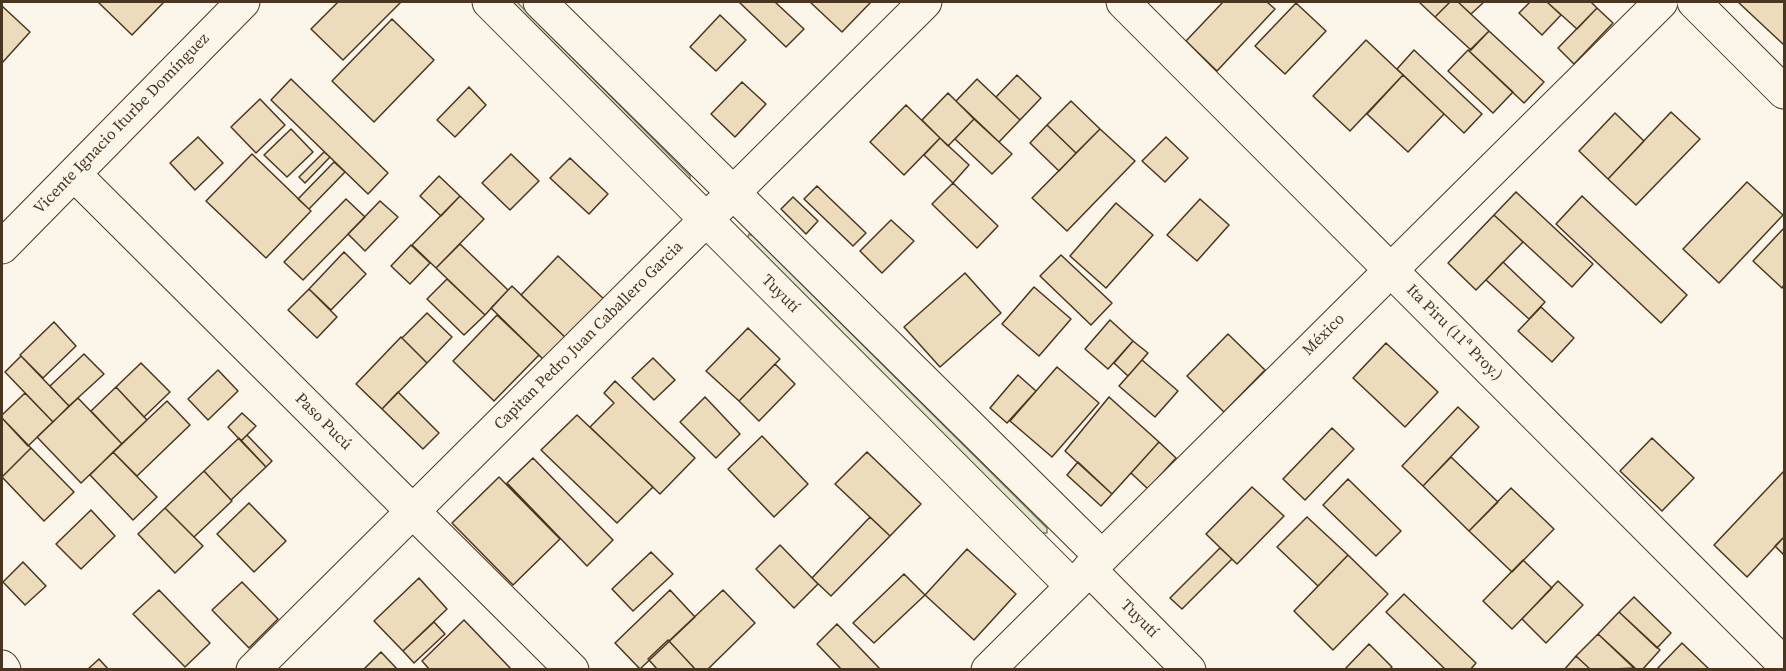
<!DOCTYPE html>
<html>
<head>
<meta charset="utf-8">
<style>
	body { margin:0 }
	#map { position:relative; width:1786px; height:671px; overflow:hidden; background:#fbf6e9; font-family:"Source Serif 4",serif }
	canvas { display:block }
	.frame { position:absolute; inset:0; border:3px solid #4a3520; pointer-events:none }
</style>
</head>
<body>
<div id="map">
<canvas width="1786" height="671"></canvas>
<div class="frame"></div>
</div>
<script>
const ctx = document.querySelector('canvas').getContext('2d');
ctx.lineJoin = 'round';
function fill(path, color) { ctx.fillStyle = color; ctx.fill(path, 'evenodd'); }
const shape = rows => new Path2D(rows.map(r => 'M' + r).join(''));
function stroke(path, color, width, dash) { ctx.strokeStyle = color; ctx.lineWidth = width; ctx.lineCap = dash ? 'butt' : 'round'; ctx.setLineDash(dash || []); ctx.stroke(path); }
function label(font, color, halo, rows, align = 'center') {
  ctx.font = font + ' "Source Serif 4",serif'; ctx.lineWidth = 4.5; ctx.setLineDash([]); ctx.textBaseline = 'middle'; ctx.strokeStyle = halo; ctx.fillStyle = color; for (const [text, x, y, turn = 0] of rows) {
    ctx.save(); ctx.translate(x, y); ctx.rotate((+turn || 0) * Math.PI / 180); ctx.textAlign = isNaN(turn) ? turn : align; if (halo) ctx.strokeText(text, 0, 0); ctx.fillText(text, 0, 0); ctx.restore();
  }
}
const green = shape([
	[505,2,517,2,690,176,690,182,505,2],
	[749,234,753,236,1047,528,1047,533,1042,533,747,240,749,234]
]);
const building = shape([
	[98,2,164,2,132,35,98,2],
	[338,2,401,2,343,60,311,29,338,2],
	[739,2,775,2,804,29,786,47,739,2],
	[810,2,871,2,842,32,810,2],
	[1223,2,1267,2,1275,9,1217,71,1186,41,1223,2],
	[1419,2,1450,2,1435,17,1419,2],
	[1450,2,1458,2,1489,31,1471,50,1435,17,1450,2],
	[1458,2,1484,2,1471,14,1458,2],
	[1530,2,1547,2,1561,15,1542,35,1519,13,1530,2],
	[1547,2,1591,2,1597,8,1577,29,1547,2],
	[1738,2,1784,2,1784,45,1738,2],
	[1296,3,1326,31,1285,74,1255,46,1296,3],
	[2,6,30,32,2,63,2,6],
	[1597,8,1613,23,1574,64,1558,48,1597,8],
	[720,15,746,40,716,71,690,47,720,15],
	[392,19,434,60,374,122,332,81,392,19],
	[1489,31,1544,82,1524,103,1469,51,1489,31],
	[1366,40,1403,75,1350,131,1313,96,1366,40],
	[1414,50,1482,114,1464,133,1397,69,1414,50],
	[1468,50,1513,92,1493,113,1448,71,1468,50],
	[1017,75,1041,98,1020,120,996,97,1017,75],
	[1403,75,1444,114,1408,152,1367,114,1403,75],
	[291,79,388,173,368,194,271,100,291,79],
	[977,79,1020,120,999,142,956,101,977,79],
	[742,82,766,104,735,137,711,114,742,82],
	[469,87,486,105,455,137,437,120,469,87],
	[948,93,974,119,948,146,922,120,948,93],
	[260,99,285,125,256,153,231,127,260,99],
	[1071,101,1100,129,1076,153,1047,125,1071,101],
	[906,105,940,138,904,175,870,142,906,105],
	[1671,112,1700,139,1636,205,1608,179,1671,112],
	[1615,113,1644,141,1608,179,1579,151,1615,113],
	[974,119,1012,154,992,174,955,139,974,119],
	[1047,125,1076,153,1059,171,1030,143,1047,125],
	[291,129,313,152,287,177,264,155,291,129],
	[1100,129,1135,161,1067,231,1032,198,1100,129],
	[198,137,223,163,195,190,170,163,198,137],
	[1166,137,1188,158,1165,182,1142,161,1166,137],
	[940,138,969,165,953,183,924,155,940,138],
	[324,152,330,157,305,183,299,177,324,152],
	[252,154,311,211,266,258,206,201,252,154],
	[511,154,539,181,510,210,482,183,511,154],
	[570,158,608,194,589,214,550,178,570,158],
	[334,162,345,172,309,209,298,199,334,162],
	[439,176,460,196,441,216,420,196,439,176],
	[1747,182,1783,215,1719,283,1683,249,1747,182],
	[953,183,998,226,977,248,932,204,953,183],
	[817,186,866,233,853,246,804,199,817,186],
	[1516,192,1593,264,1572,287,1494,215,1516,192],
	[460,196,484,219,436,268,412,245,460,196],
	[1582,196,1687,295,1661,323,1556,224,1582,196],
	[793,197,818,221,806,234,781,209,793,197],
	[346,199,365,217,303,280,284,262,346,199],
	[1200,199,1229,225,1197,261,1167,235,1200,199],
	[380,201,398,217,365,251,348,234,380,201],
	[1116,203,1153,235,1106,288,1070,256,1116,203],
	[1494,215,1523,242,1476,290,1448,263,1494,215],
	[891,220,914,241,882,273,860,251,891,220],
	[1784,228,1784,285,1782,288,1753,261,1784,228],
	[460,244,508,290,485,315,436,268,460,244],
	[411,245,430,263,410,284,391,266,411,245],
	[344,252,366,274,331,310,309,289,344,252],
	[1061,255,1112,303,1091,325,1040,276,1061,255],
	[558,256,606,301,568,340,521,295,558,256],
	[1503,262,1545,302,1529,319,1486,280,1503,262],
	[965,273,1001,313,940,367,904,327,965,273],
	[447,279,485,315,464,335,427,299,447,279],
	[512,286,568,340,547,363,491,308,512,286],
	[1034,287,1071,319,1039,356,1002,324,1034,287],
	[309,289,337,317,317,338,288,310,309,289],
	[1541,307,1574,338,1552,362,1518,331,1541,307],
	[427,313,452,337,427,363,402,338,427,313],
	[497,315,539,355,494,401,453,361,497,315],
	[1110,320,1133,341,1108,369,1085,349,1110,320],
	[54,322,76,346,43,378,20,355,54,322],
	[748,328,780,359,739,401,706,371,748,328],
	[1228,334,1265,370,1224,412,1187,376,1228,334],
	[401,337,427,363,382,409,356,384,401,337],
	[1133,341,1148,353,1128,376,1114,363,1133,341],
	[1386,343,1438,392,1405,427,1353,378,1386,343],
	[84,354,104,374,69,406,50,386,84,354],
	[21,356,69,406,53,422,5,372,21,356],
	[653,358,675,380,654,400,632,378,653,358],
	[1142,360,1178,391,1155,417,1119,386,1142,360],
	[141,363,170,392,144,417,116,387,141,363],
	[775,364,795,384,759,421,739,401,775,364],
	[1057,367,1099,403,1052,457,1010,421,1057,367],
	[218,370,238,391,208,420,188,399,218,370],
	[1018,375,1036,391,1007,423,990,408,1018,375],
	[615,381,695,458,660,494,590,427,614,403,604,393,615,381],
	[116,387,147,420,122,444,91,411,116,387],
	[398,392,439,433,423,449,382,409,398,392],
	[25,393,53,422,28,446,2,418,2,415,25,393],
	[705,397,740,434,716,458,680,422,705,397],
	[1109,397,1159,442,1112,494,1065,451,1109,397],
	[78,398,122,444,81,483,37,437,78,398],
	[167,401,190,425,137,476,113,452,167,401],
	[1458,407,1479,427,1423,486,1402,466,1458,407],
	[242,413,256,426,241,441,228,427,242,413],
	[577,415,653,487,617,523,541,450,577,415],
	[2,418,31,448,2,477,2,418],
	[1332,428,1354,449,1305,500,1283,479,1332,428],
	[247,435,272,461,266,467,241,441,247,435],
	[762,436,808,484,774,517,728,469,762,436],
	[239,438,266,467,231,500,204,471,239,438],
	[1652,438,1694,478,1662,511,1620,471,1652,438],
	[1159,442,1176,458,1148,489,1131,473,1159,442],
	[31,448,74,492,44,521,2,477,31,448],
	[113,452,157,497,133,520,90,475,113,452],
	[867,452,921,504,890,536,835,484,867,452],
	[1451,457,1498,502,1469,531,1423,486,1451,457],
	[533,458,613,540,587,566,507,483,533,458],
	[1078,462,1112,494,1101,506,1067,475,1078,462],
	[204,471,232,501,194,537,165,508,204,471],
	[1784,471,1784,537,1747,577,1714,545,1784,471],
	[499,477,560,539,513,585,452,523,499,477],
	[1348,479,1401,531,1376,556,1323,505,1348,479],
	[1252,487,1284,516,1237,564,1206,534,1252,487],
	[1511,488,1554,529,1512,572,1469,531,1511,488],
	[249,503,286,541,254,572,217,534,249,503],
	[165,508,203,546,175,573,138,534,165,508],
	[91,510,115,536,81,569,56,544,91,510],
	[870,517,890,536,831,596,812,578,870,517],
	[1307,517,1348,555,1318,586,1277,547,1307,517],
	[1784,537,1784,555,1775,546,1784,537],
	[780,545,818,584,794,608,756,569,780,545],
	[1220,548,1232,559,1182,609,1170,598,1220,548],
	[967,549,1016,594,974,640,925,595,967,549],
	[651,552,673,574,633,611,612,589,651,552],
	[1348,555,1388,594,1333,650,1294,611,1348,555],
	[1523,560,1552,588,1512,629,1483,601,1523,560],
	[23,562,46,586,25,605,3,582,23,562],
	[904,574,925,595,874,643,853,623,904,574],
	[419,578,447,609,403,651,374,621,419,578],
	[1558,581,1583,605,1546,643,1522,619,1558,581],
	[242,582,278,619,249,648,212,610,242,582],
	[159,590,210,643,185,667,133,614,159,590],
	[670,590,695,617,640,669,615,643,670,590],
	[723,590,755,623,707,670,696,670,669,641,723,590],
	[1404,594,1476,663,1470,670,1446,670,1386,612,1404,594],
	[1634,597,1671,633,1657,648,1619,612,1634,597],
	[1619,612,1660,650,1642,670,1636,670,1598,634,1619,612],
	[464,620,512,670,430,670,422,661,464,620],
	[434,622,445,634,414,663,403,651,434,622],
	[837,624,881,670,842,670,817,644,837,624],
	[1598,634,1635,668,1591,670,1576,656,1598,634],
	[668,640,669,641,696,670,658,670,648,659,668,640],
	[1682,643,1710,670,1656,670,1682,643],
	[1369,644,1392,667,1389,670,1344,670,1369,644],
	[381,652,398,670,363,670,381,652],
	[1576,656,1591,670,1564,670,1576,656],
	[99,659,109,670,87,670,99,659]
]);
const minor = shape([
	[489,2,1072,586],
	[540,2,1102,557],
	[1123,2,1784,664],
	[74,174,572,670],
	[2,247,243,2],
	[1089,569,1189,670],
	[2,667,4,670],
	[253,670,925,2],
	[988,670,1661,2]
]);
const tertiary = shape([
	[1694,2,1784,92]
]);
const streetNames = [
	["Vicente Ignacio Iturbe Domínguez",122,124,-46],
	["Tuyutí",780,294,45],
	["Ita Piru (11ª Proy.)",1454,333,45],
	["México",1324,335,-45],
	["Capitan Pedro Juan Caballero Garcia",589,336,-45],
	["Paso Pucú",323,422,45],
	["Tuyutí",1139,619,45]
];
fill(green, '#dce7d0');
stroke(green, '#887966', 1.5);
fill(building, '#ecdcbc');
stroke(building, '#4a3520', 1.5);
stroke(minor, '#4a3520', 35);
stroke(tertiary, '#4a3520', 35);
stroke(minor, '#fbf6e9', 33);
stroke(tertiary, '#fbf6e9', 33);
label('16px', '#4a3520', '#fbf6e9', streetNames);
</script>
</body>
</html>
